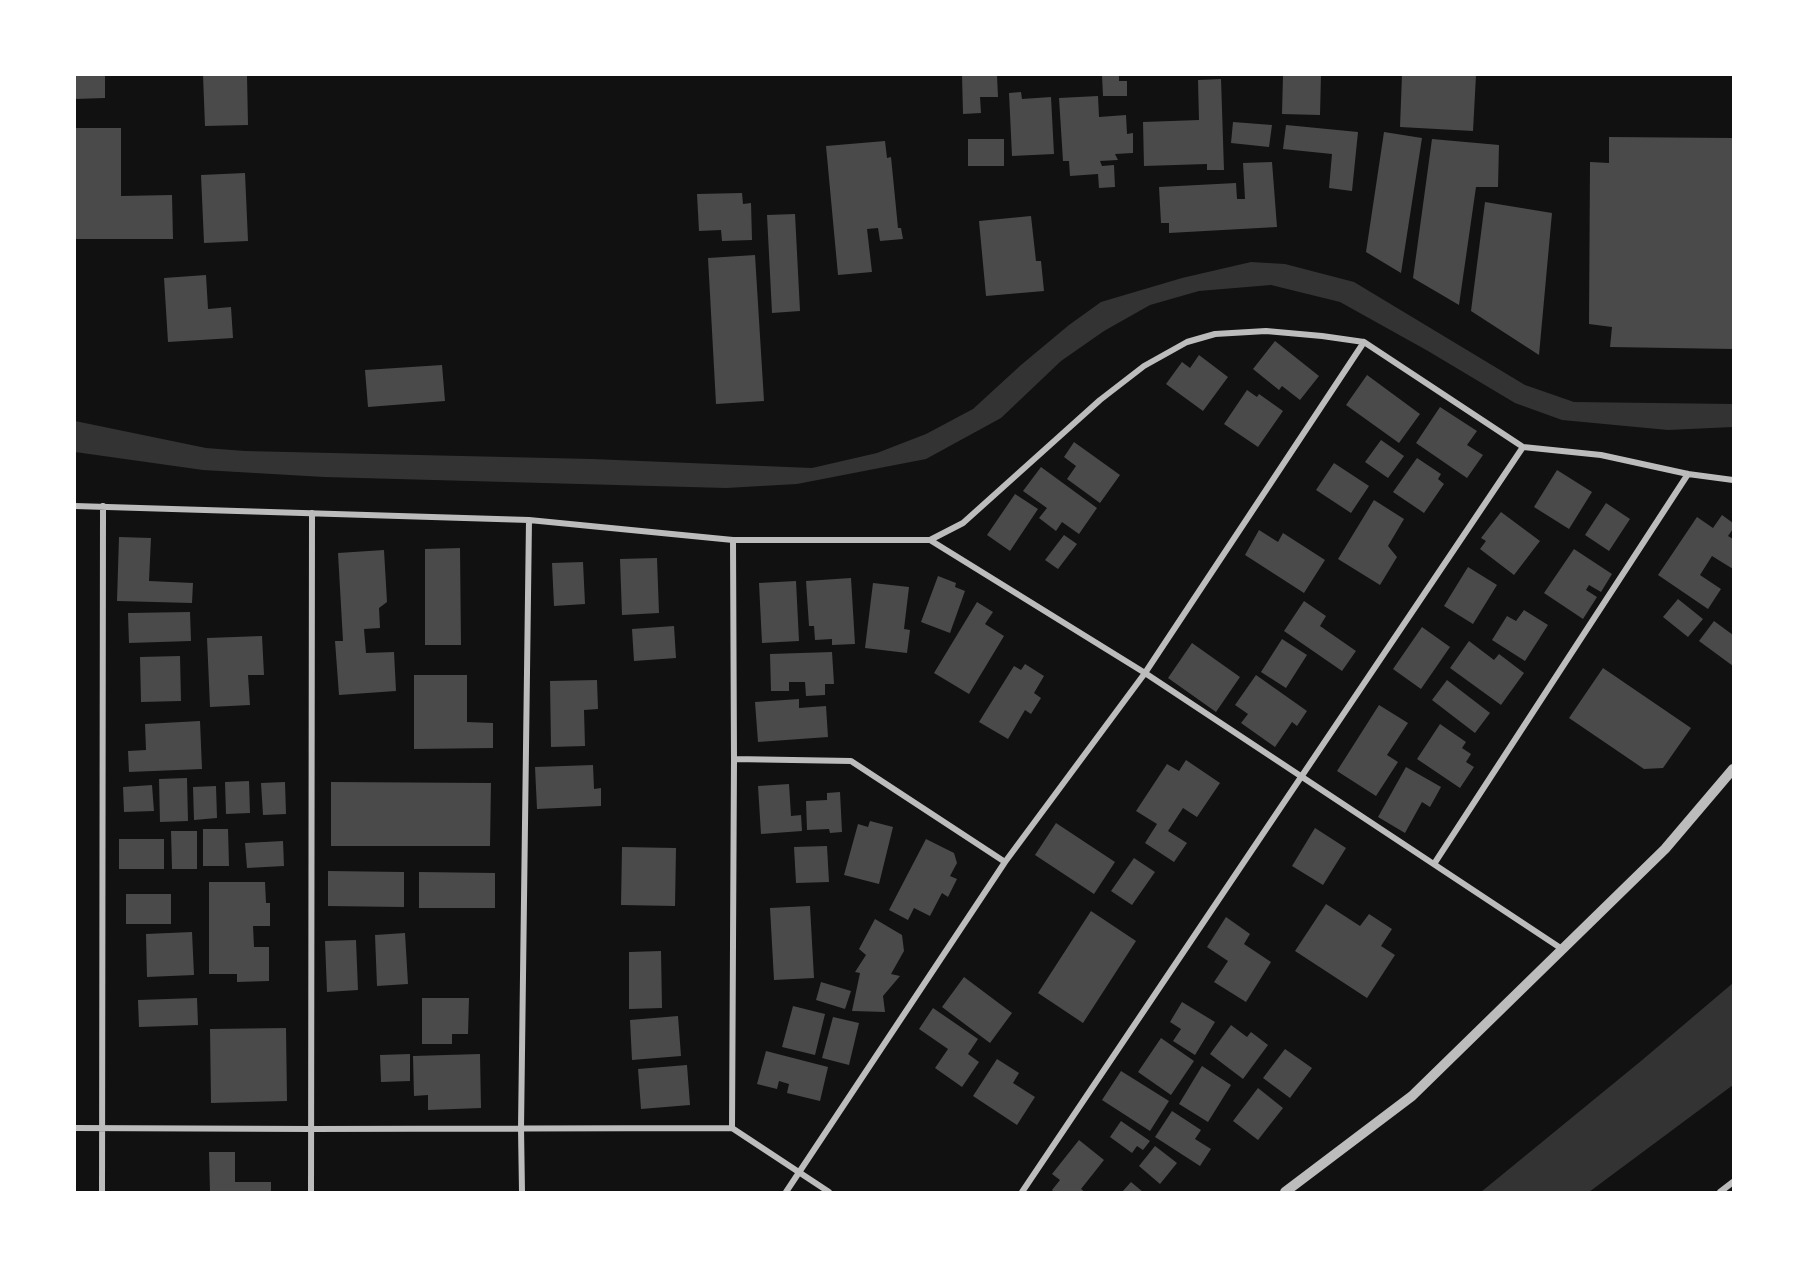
<!DOCTYPE html>
<html>
<head>
<meta charset="utf-8">
<style>
	body { margin:0 }
	#map { position:relative; width:1808px; height:1267px; overflow:hidden; background:#111; font-family:"DejaVu Sans",sans-serif }
	canvas { display:block }
	.frame { position:absolute; inset:0; border:76px solid #fff; pointer-events:none }
</style>
</head>
<body>
<div id="map">
<canvas width="1808" height="1267"></canvas>
<div class="frame"></div>
</div>
<script>
const ctx = document.querySelector('canvas').getContext('2d');
ctx.lineJoin = 'round';
function fill(path, color) { ctx.fillStyle = color; ctx.fill(path, 'evenodd'); }
const shape = rows => new Path2D(rows.map(r => 'M' + r).join(''));
function stroke(path, color, width, dash) { ctx.strokeStyle = color; ctx.lineWidth = width; ctx.lineCap = dash ? 'butt' : 'round'; ctx.setLineDash(dash || []); ctx.stroke(path); }
const water = shape([
	[1251,262,1285,264,1354,282,1525,385,1574,402,1733,404,1733,427,1668,430,1562,420,1515,403,1428,351,1340,302,1271,285,1199,291,1150,305,1104,331,1061,361,1001,418,926,459,797,484,726,488,324,477,203,470,75,452,75,421,206,448,245,451,592,459,812,468,877,453,926,434,973,409,1021,365,1069,325,1101,302,1182,278],
	[1733,983,1733,1085,1589,1192,1481,1192,1641,1061]
]);
const building = shape([
	[75,75,105,75,105,98,75,99],
	[203,75,247,75,248,125,205,126],
	[962,75,997,75,998,97,980,97,981,113,963,114],
	[1102,75,1119,75,1119,81,1127,81,1127,96,1103,96],
	[1283,75,1321,75,1320,115,1282,114],
	[1402,75,1476,75,1473,131,1400,127],
	[1221,79,1224,170,1207,170,1207,164,1144,166,1143,122,1199,120,1198,80],
	[1021,92,1022,99,1051,97,1054,154,1012,156,1009,93],
	[1098,96,1099,117,1126,115,1127,134,1133,133,1133,153,1115,154,1118,160,1100,161,1102,166,1114,165,1115,187,1099,188,1098,174,1070,176,1069,161,1063,161,1059,98],
	[1233,122,1272,125,1269,147,1231,143],
	[1286,125,1358,132,1352,191,1329,188,1332,154,1283,149],
	[75,128,121,128,121,196,172,195,173,239,75,239],
	[1384,132,1422,138,1401,273,1366,252],
	[1609,137,1733,138,1733,349,1610,347,1612,327,1589,324,1590,162,1609,163],
	[968,139,1004,139,1004,166,968,166],
	[1432,139,1499,145,1498,187,1476,187,1459,305,1413,278],
	[885,141,887,158,891,157,898,228,901,228,903,239,880,241,878,228,867,229,872,272,838,275,826,146],
	[1272,162,1277,227,1169,233,1169,223,1161,223,1159,187,1236,183,1237,199,1245,199,1243,163],
	[245,173,248,241,204,243,201,175],
	[742,193,743,204,751,203,752,240,722,241,721,230,699,231,697,194],
	[1485,202,1552,213,1539,355,1471,311],
	[795,214,800,311,772,313,767,215],
	[1031,216,1036,261,1041,261,1044,291,986,296,979,221],
	[755,255,764,401,716,404,708,258],
	[206,275,208,309,231,307,233,338,168,342,164,278],
	[1275,341,1319,376,1300,400,1282,386,1279,390,1253,369],
	[1199,355,1228,377,1203,411,1166,384,1182,362,1190,368],
	[442,365,445,401,368,407,365,370],
	[1367,375,1420,414,1399,443,1346,405],
	[1247,390,1257,397,1259,394,1283,411,1258,447,1224,424],
	[1440,407,1477,431,1467,445,1483,455,1467,478,1416,443],
	[1381,440,1404,456,1388,478,1365,462],
	[1074,442,1120,475,1100,503,1067,479,1076,466,1064,457],
	[1417,458,1441,474,1438,479,1444,484,1424,513,1393,492],
	[1334,463,1369,486,1351,513,1316,490],
	[1041,467,1097,508,1079,534,1062,522,1056,531,1039,518,1047,508,1023,491],
	[1557,470,1592,492,1569,529,1534,507],
	[1015,494,1038,509,1010,551,987,535],
	[1374,500,1404,519,1388,546,1397,557,1380,585,1338,559],
	[1606,503,1630,519,1609,551,1585,535],
	[1501,512,1540,541,1514,575,1480,549,1486,541,1481,538],
	[1722,515,1733,523,1733,529,1728,536,1733,539,1733,569,1712,556,1700,575,1721,589,1708,609,1658,575,1697,517,1713,528],
	[1259,530,1278,542,1283,533,1325,560,1304,593,1245,555],
	[1064,535,1077,544,1058,569,1045,560],
	[119,537,151,538,149,581,193,583,192,603,117,601],
	[460,548,461,645,425,645,425,549],
	[1574,549,1612,574,1601,592,1589,585,1586,590,1597,597,1583,619,1544,593],
	[384,550,387,602,379,608,380,628,364,629,366,653,394,652,396,691,339,695,335,641,343,641,338,553],
	[657,558,659,613,622,615,620,559],
	[583,562,585,604,554,606,552,563],
	[1468,567,1497,585,1473,624,1444,606],
	[938,576,956,583,955,587,965,591,950,633,921,622],
	[851,578,855,644,832,645,832,639,815,640,814,626,809,626,806,581],
	[796,581,799,641,762,643,759,583],
	[873,583,909,587,904,629,910,630,907,653,865,648],
	[1678,599,1703,619,1688,637,1663,617],
	[1304,601,1326,616,1320,626,1356,651,1342,671,1284,631],
	[977,602,993,612,985,624,1004,636,969,694,934,673],
	[1524,610,1548,625,1525,661,1492,640,1507,616,1516,621],
	[190,612,191,641,129,643,128,613],
	[1714,621,1733,635,1733,666,1699,641],
	[674,626,676,658,634,661,632,629],
	[1422,627,1450,647,1421,689,1393,669],
	[262,636,264,675,248,675,250,705,210,707,207,638],
	[1282,639,1307,655,1286,688,1261,672],
	[1469,641,1494,660,1499,654,1524,673,1501,705,1450,668],
	[1192,643,1240,677,1216,712,1168,678],
	[832,652,834,684,825,684,825,695,806,696,805,682,789,682,789,691,771,691,770,654],
	[180,656,181,701,141,702,140,657],
	[1025,664,1044,676,1034,693,1041,698,1031,714,1025,710,1008,739,979,722,1014,666,1021,670],
	[1603,668,1691,728,1663,768,1644,769,1569,718],
	[414,675,467,675,467,722,493,723,493,748,414,749],
	[1256,675,1307,711,1297,726,1292,722,1275,747,1241,723,1248,714,1235,705],
	[597,680,598,709,584,710,585,746,551,747,550,681],
	[1447,680,1490,713,1475,733,1432,700],
	[799,699,799,708,826,706,828,737,758,742,755,702],
	[1379,705,1408,723,1387,755,1398,762,1376,796,1337,771],
	[200,721,202,769,129,772,128,751,146,750,145,724],
	[1440,724,1466,742,1462,748,1471,754,1466,762,1474,767,1460,788,1417,759],
	[1186,760,1220,783,1197,817,1183,808,1168,831,1187,843,1174,862,1145,843,1157,824,1136,811,1167,764,1179,771],
	[593,765,594,789,601,788,601,806,537,809,535,767],
	[1406,767,1441,787,1430,807,1422,802,1405,833,1378,817],
	[187,778,188,821,160,822,159,779],
	[249,781,250,813,226,814,225,782],
	[285,782,286,814,263,815,261,783],
	[331,782,491,783,490,846,331,846],
	[789,784,791,816,801,815,802,831,761,834,758,786],
	[152,785,154,811,124,812,123,787],
	[216,786,217,818,194,820,193,787],
	[840,792,842,832,830,833,829,829,807,830,806,801,827,800,827,793],
	[870,821,893,827,879,884,844,875,858,824,868,827],
	[1056,823,1115,862,1094,894,1035,855],
	[1315,828,1346,848,1323,885,1292,866],
	[203,829,228,829,229,866,203,866],
	[171,831,197,831,197,869,172,869],
	[119,839,164,839,164,869,119,869],
	[926,839,954,853,957,863,950,876,957,879,948,897,942,893,930,916,914,908,908,920,889,910],
	[283,841,284,866,247,868,245,843],
	[827,846,829,882,796,883,794,847],
	[622,847,676,848,675,906,621,905],
	[1134,858,1155,872,1132,905,1111,891],
	[328,871,404,872,404,907,328,906],
	[419,872,495,873,495,908,419,908],
	[209,882,265,882,266,903,270,903,270,926,253,926,254,947,269,947,269,981,237,982,237,974,209,974],
	[126,894,171,894,171,924,126,924],
	[1326,904,1360,926,1369,914,1392,929,1381,946,1395,955,1367,998,1295,951],
	[810,906,814,978,774,980,770,908],
	[1091,911,1136,941,1083,1023,1038,993],
	[1226,917,1250,934,1244,944,1271,962,1246,1002,1214,982,1228,961,1207,947],
	[875,919,902,935,904,951,891,974,900,976,883,996,885,1012,852,1011,860,973,855,972,866,955,859,949],
	[192,932,194,975,147,977,146,934],
	[405,933,408,984,377,986,375,935],
	[356,940,358,990,327,992,325,941],
	[661,951,662,1008,629,1009,629,952],
	[964,977,1012,1013,990,1043,942,1007],
	[821,982,851,991,845,1009,816,1000],
	[197,998,198,1025,139,1027,138,1000],
	[422,998,469,998,468,1034,452,1034,452,1044,422,1044],
	[1182,1002,1215,1022,1195,1055,1173,1041,1181,1029,1170,1022],
	[793,1006,825,1014,815,1055,782,1047],
	[933,1008,978,1039,968,1054,979,1062,962,1087,935,1068,948,1049,919,1029],
	[678,1016,681,1056,632,1060,630,1020],
	[833,1017,859,1023,849,1065,822,1058],
	[1231,1025,1247,1037,1251,1032,1268,1045,1243,1079,1210,1054],
	[286,1028,287,1101,211,1103,210,1029],
	[1161,1038,1194,1061,1171,1095,1138,1072],
	[1285,1049,1312,1068,1290,1098,1263,1078],
	[766,1051,828,1067,820,1101,787,1093,789,1084,779,1081,777,1089,757,1084],
	[410,1054,410,1081,381,1082,380,1055],
	[480,1054,481,1108,428,1110,428,1095,414,1096,413,1056],
	[997,1059,1019,1073,1013,1083,1035,1097,1017,1125,973,1096],
	[687,1065,690,1105,641,1109,638,1069],
	[1202,1066,1231,1085,1208,1122,1179,1104],
	[1121,1071,1169,1101,1150,1131,1102,1100],
	[1258,1088,1283,1108,1258,1140,1233,1121],
	[1172,1111,1201,1130,1195,1139,1211,1149,1200,1166,1155,1137],
	[1121,1121,1150,1141,1143,1150,1137,1146,1132,1153,1110,1137],
	[1079,1140,1104,1160,1081,1189,1085,1192,1054,1192,1052,1190,1060,1180,1052,1174],
	[1155,1146,1177,1163,1160,1184,1139,1166],
	[209,1152,235,1152,235,1182,271,1182,271,1192,210,1192],
	[1131,1182,1143,1192,1122,1192]
]);
const minor = shape([
	[75,506,529,520,733,540,930,540,963,523,1100,400,1144,366,1187,342,1215,334,1266,331,1322,336,1364,342,1523,447,1601,455,1688,474,1733,480],
	[930,540,1145,673,1562,949],
	[734,759,851,761,1005,862],
	[1434,864,1688,474],
	[75,1128,311,1129,732,1128,829,1192],
	[732,1128,734,759,733,540],
	[102,1192,103,506],
	[311,1192,312,513],
	[522,1192,521,1128,529,520],
	[786,1192,1005,862,1145,673,1364,342],
	[1022,1192,1523,447],
	[1720,1192,1733,1182]
]);
const tertiary = shape([
	[1285,1192,1412,1096,1665,849,1733,769]
]);
fill(water, '#333');
fill(building, '#4a4a4a');
stroke(minor, '#bcbcbc', 6);
stroke(tertiary, '#bcbcbc', 10);
</script>
</body>
</html>
